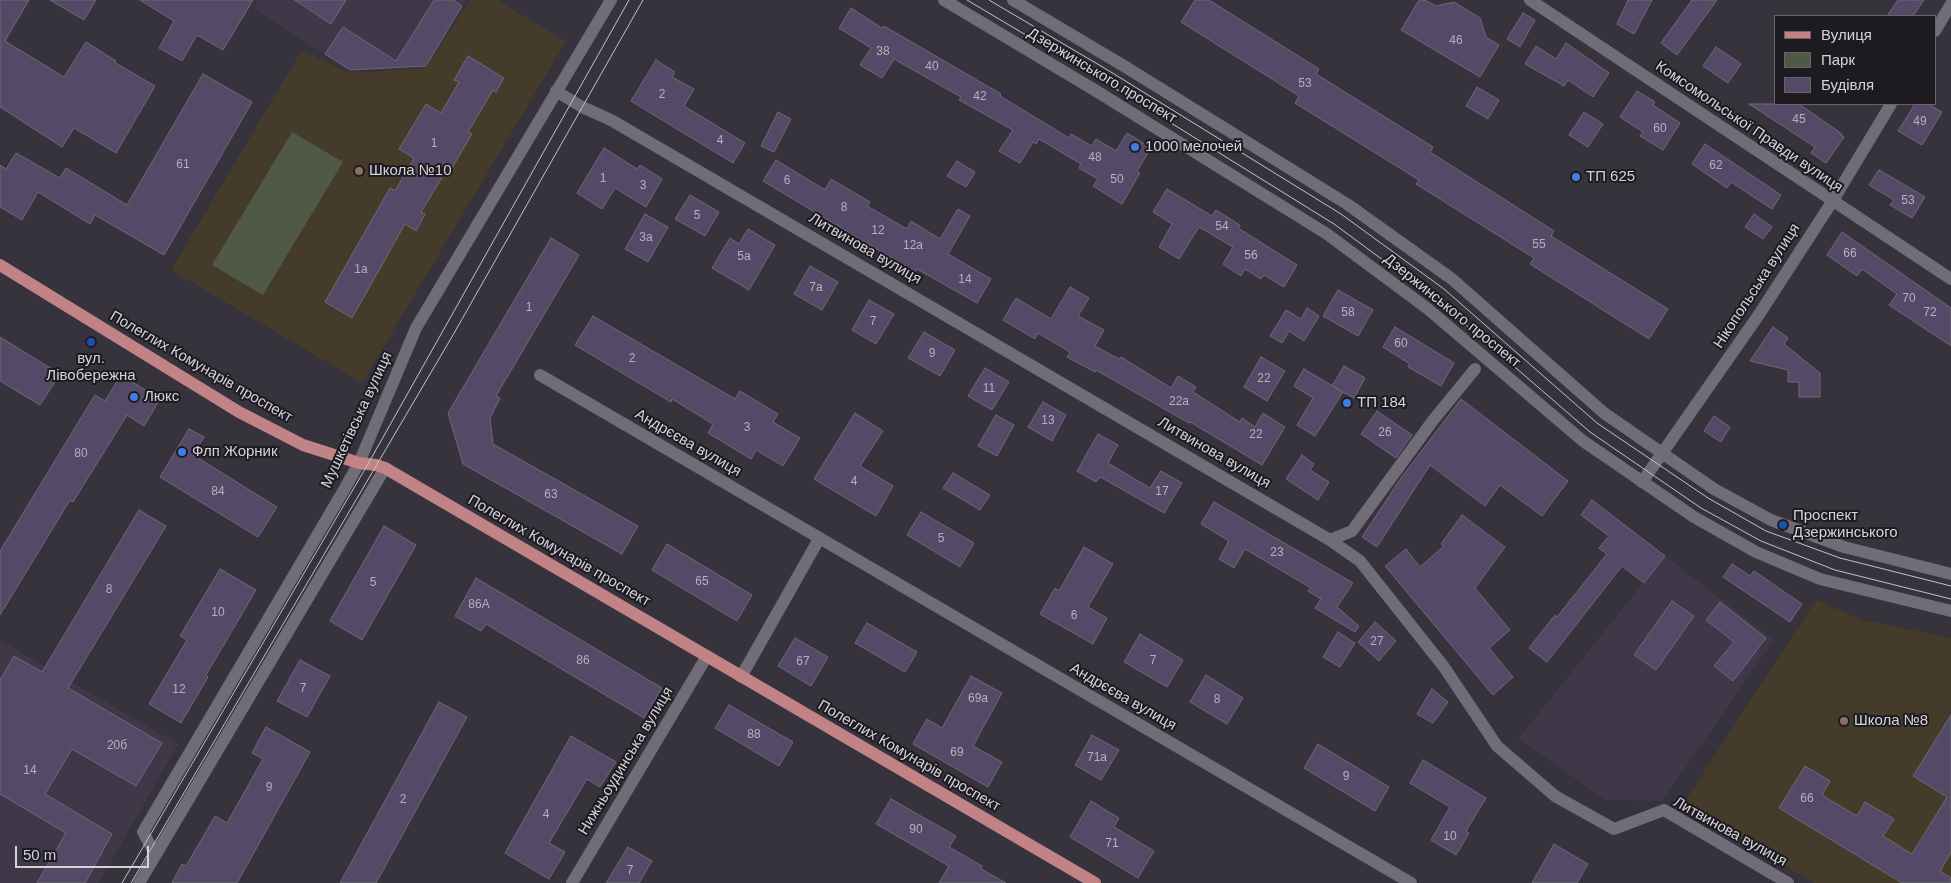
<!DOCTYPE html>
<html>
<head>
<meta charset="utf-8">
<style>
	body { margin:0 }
	#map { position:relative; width:1951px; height:883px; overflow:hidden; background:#36333d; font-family:Arial,sans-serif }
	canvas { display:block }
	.legend { position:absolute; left:1774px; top:15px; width:162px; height:90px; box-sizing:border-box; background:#1d1b20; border:1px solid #67656a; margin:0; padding:6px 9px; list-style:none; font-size:15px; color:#d5d3da }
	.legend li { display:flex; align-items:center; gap:10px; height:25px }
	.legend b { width:25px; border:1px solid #67656a }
	.scale { position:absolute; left:15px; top:846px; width:134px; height:22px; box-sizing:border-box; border:2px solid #d5d3da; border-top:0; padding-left:6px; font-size:15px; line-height:18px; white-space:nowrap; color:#d5d3da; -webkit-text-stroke:4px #1d1b20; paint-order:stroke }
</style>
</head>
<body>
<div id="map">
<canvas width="1951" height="883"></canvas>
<ul class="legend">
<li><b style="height:6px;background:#c28386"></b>Вулиця</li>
<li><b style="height:14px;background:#4f5945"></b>Парк</li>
<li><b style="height:14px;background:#544a67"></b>Будівля</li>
</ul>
<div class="scale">50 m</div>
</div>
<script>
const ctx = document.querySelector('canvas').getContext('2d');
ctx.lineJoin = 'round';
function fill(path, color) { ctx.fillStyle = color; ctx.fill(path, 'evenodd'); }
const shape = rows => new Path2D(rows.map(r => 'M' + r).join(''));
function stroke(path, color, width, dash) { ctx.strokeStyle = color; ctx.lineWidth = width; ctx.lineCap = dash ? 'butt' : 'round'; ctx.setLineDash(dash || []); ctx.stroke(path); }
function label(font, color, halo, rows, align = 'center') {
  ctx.font = font + ' Arial,sans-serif'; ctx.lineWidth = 4; ctx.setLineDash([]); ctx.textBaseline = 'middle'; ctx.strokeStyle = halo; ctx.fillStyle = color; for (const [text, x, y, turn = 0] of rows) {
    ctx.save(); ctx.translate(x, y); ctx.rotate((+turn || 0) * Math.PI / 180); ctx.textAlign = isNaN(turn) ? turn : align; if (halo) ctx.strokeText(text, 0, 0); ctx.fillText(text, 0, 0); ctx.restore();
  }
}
const built = shape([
	[258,0,466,0,426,66,350,70,254,9],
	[1665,556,1774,640,1662,801,1606,800,1518,739],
	[0,640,178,744,99,883,0,883]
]);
const education = shape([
	[470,0,497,0,566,41,362,383,171,270,302,50,349,73,426,68],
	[1816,600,1863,620,1951,638,1951,883,1814,883,1683,804]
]);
const green = shape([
	[292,132,343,162,263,295,212,265]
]);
const building = shape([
	[0,0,29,0,5,41,64,77,86,42,116,61,114,62,155,86,116,153,74,128,62,147,0,107,0,0],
	[50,0,96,0,84,20,50,0],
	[140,0,253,0,223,50,197,35,182,61,159,48,174,21,140,0],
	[295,0,346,0,331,24,295,0],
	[434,0,453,0,462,6,426,66,350,70,325,54,343,27,396,61,434,0],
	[1195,0,1209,0,1319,69,1316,74,1433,147,1430,152,1554,231,1551,236,1668,309,1649,339,1530,264,1534,258,1416,184,1419,180,1295,103,1299,96,1181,22,1195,0],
	[1419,0,1425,0,1436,6,1454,2,1480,18,1486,37,1499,45,1480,77,1401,30,1419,0],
	[1628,0,1652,0,1634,34,1617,24,1628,0],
	[1692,0,1717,0,1677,55,1661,43,1692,0],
	[1898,0,1924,0,1913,16,1887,16,1898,0],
	[851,8,882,28,884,26,1001,94,1000,96,1069,138,1071,134,1092,146,1096,139,1116,151,1127,133,1151,148,1137,171,1140,173,1122,204,1093,186,1098,179,1079,168,1081,164,1039,139,1036,144,1033,142,1020,163,999,151,1013,130,959,100,961,97,894,59,882,78,860,65,871,48,839,28,851,8],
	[1523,13,1535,20,1520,47,1507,39,1523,13],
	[1566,43,1609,73,1593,97,1568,80,1564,86,1525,64,1536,46,1556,59,1566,43],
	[1716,47,1741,64,1728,83,1703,66,1716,47],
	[468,56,504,78,496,92,493,90,468,132,472,134,449,173,446,171,421,212,425,214,416,231,405,224,352,318,325,302,390,188,395,191,414,158,399,149,426,104,441,113,459,82,454,80,468,56],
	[656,60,675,72,672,77,694,89,684,106,745,143,733,163,631,101,656,60],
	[203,74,252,102,164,255,95,215,90,224,38,192,22,220,0,207,0,165,6,169,16,153,60,178,66,168,127,205,203,74],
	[1477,87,1499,100,1488,119,1466,106,1477,87],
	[1637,91,1655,102,1653,105,1680,123,1663,150,1640,136,1643,132,1620,117,1637,91],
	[1749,104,1799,104,1842,134,1841,135,1844,137,1826,163,1811,153,1815,147,1749,104],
	[1915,104,1928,104,1942,112,1922,145,1898,131,1915,104],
	[778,112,791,119,774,152,761,146,778,112],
	[1584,112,1603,124,1588,147,1569,135,1584,112],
	[1705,144,1781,195,1772,209,1731,182,1727,188,1692,164,1705,144],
	[604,148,637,169,640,165,662,179,646,207,615,188,602,209,577,193,604,148],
	[776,160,825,190,831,179,870,202,867,206,907,229,911,221,940,239,958,209,970,216,948,254,991,279,977,303,917,269,915,272,763,181,776,160],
	[957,161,975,172,966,187,947,176,957,161],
	[1879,170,1925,197,1912,218,1890,205,1894,200,1869,185,1879,170],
	[1167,189,1212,216,1216,210,1240,225,1238,228,1297,265,1284,287,1264,275,1261,279,1245,269,1241,276,1223,264,1233,247,1199,227,1179,259,1159,247,1172,224,1153,212,1167,189],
	[690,195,719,212,705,236,675,219,690,195],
	[645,214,668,227,648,262,625,249,645,214],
	[1754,214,1772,227,1763,239,1745,227,1754,214],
	[748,229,775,245,749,290,712,268,730,238,739,244,748,229],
	[1842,232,1951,308,1951,346,1889,305,1897,294,1862,269,1857,276,1827,255,1842,232],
	[551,238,579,255,496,396,500,398,490,418,493,444,638,526,622,554,463,464,448,413,551,238],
	[810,266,838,282,822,310,794,294,810,266],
	[1070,287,1089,298,1078,316,1104,330,1095,346,1119,359,1121,357,1171,388,1178,376,1196,387,1193,392,1240,422,1242,418,1255,427,1263,413,1285,427,1262,465,1190,422,1189,423,1096,370,1095,372,1067,357,1070,352,1038,333,1035,339,1003,320,1016,298,1051,319,1070,287],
	[1338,290,1373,310,1358,336,1323,316,1338,290],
	[869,300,894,314,876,344,852,330,869,300],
	[1307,308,1319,316,1304,341,1289,331,1282,343,1270,336,1286,310,1301,319,1307,308],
	[593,316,735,399,740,391,778,414,773,422,800,438,783,466,756,450,751,459,708,433,713,424,672,399,671,402,575,345,593,316],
	[1395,327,1454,363,1441,386,1408,367,1410,364,1383,347,1395,327],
	[1773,327,1788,338,1784,344,1820,373,1820,397,1799,397,1799,382,1788,382,1788,370,1750,361,1773,327],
	[924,332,955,350,940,376,908,358,924,332],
	[0,337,60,374,40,405,0,381,0,337],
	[1261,357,1285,371,1267,401,1244,387,1261,357],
	[1344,366,1365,378,1354,398,1332,386,1344,366],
	[985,368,1009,382,992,410,968,396,985,368],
	[1304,369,1343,392,1315,436,1297,425,1313,398,1294,386,1304,369],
	[121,375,160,399,144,426,127,415,73,502,70,500,0,615,0,551,95,395,105,401,121,375],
	[1461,399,1568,481,1542,516,1500,485,1485,506,1430,465,1377,547,1362,537,1401,478,1461,399],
	[1043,402,1066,415,1052,441,1028,427,1043,402],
	[1377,411,1412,435,1396,458,1361,434,1377,411],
	[855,413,883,431,860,466,893,486,876,516,814,479,855,413],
	[996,415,1014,425,997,456,978,446,996,415],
	[1714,416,1730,427,1721,442,1704,431,1714,416],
	[189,429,204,437,193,455,277,507,258,537,160,477,189,429],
	[1098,434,1118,445,1108,463,1150,488,1161,471,1182,483,1164,513,1100,477,1096,482,1077,471,1098,434],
	[1302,455,1314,464,1310,470,1329,482,1318,500,1286,479,1302,455],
	[953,473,990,495,980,510,943,488,953,473],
	[1592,500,1665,556,1644,583,1622,566,1547,662,1529,648,1555,615,1557,617,1607,554,1599,548,1609,536,1581,515,1592,500],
	[1214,502,1353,583,1337,607,1359,626,1355,632,1315,608,1321,599,1308,591,1311,588,1245,549,1234,568,1219,559,1229,541,1201,524,1214,502],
	[139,510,166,526,68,688,162,743,136,786,72,749,45,794,112,834,85,883,37,883,66,833,0,794,0,680,14,656,42,672,139,510],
	[921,512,974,543,960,567,907,535,921,512],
	[1462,515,1505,547,1475,588,1510,630,1489,648,1513,677,1493,695,1385,566,1406,549,1420,567,1444,546,1441,544,1462,515],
	[384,526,416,545,362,640,330,621,384,526],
	[667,544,752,595,737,621,652,570,667,544],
	[1084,547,1113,564,1088,607,1107,618,1093,644,1040,614,1055,588,1059,591,1084,547],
	[1732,564,1750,576,1754,571,1802,604,1790,622,1723,577,1732,564],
	[220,569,256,590,206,675,208,677,181,723,149,704,187,640,180,636,220,569],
	[476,578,662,688,644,718,486,624,481,631,455,616,476,578],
	[1672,601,1694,616,1656,670,1634,655,1672,601],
	[1720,602,1766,638,1733,681,1714,666,1734,642,1706,620,1720,602],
	[1375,622,1396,641,1379,661,1358,642,1375,622],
	[867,623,917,652,905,672,855,643,867,623],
	[1338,632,1355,643,1340,667,1323,657,1338,632],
	[1140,634,1183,660,1167,687,1124,662,1140,634],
	[795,638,828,657,811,686,778,666,795,638],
	[300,660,330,676,307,717,277,701,300,660],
	[1206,675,1243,698,1227,724,1190,702,1206,675],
	[971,676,1002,693,973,746,1002,762,988,787,913,744,927,719,942,728,971,676],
	[1432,689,1448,702,1433,723,1417,714,1432,689],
	[439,702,467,717,376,883,340,883,439,702],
	[729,705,793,742,779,766,715,728,729,705],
	[1951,715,1951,853,1940,871,1951,878,1951,883,1902,883,1779,808,1805,766,1830,781,1822,795,1857,816,1865,802,1894,819,1883,836,1912,854,1947,797,1913,776,1951,715],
	[266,727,310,752,237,883,172,883,182,864,186,866,215,816,227,823,263,759,252,753,266,727],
	[1092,735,1119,750,1101,780,1075,765,1092,735],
	[571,736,616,762,600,787,587,779,549,843,565,852,549,879,505,853,571,736],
	[1318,744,1389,787,1375,811,1304,768,1318,744],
	[1423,760,1486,798,1466,831,1469,833,1456,855,1431,840,1450,807,1410,783,1423,760],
	[891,799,956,836,949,847,982,866,981,869,1006,883,939,883,949,866,876,824,891,799],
	[1091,801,1119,818,1114,827,1154,851,1138,878,1070,837,1091,801],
	[1554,844,1588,864,1577,883,1532,883,1554,844],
	[628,847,652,861,639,883,606,883,628,847]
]);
const minor = shape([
	[1530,0,1951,279],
	[1935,31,1951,4],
	[556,91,582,107,611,120,1330,540,1360,561,1444,667,1497,746,1555,796,1614,829,1664,810,1788,883],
	[540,375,1411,883],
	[1642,482,1758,316,1832,202,1891,104],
	[1330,540,1352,531,1434,419,1475,369],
	[741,677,819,539],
	[155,854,143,832,345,488,359,463,416,328,611,0],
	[139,883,385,468],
	[572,883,707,656]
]);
const tertiary = shape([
	[944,0,1093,89,1327,234,1428,309,1583,441,1694,517,1756,552,1820,579,1951,611],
	[1013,0,1124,66,1347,204,1452,279,1604,413,1714,489,1771,520,1844,547,1951,574]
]);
const primary = shape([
	[0,265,239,412,303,445,359,463,376,465,385,468,1095,883]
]);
const tram = shape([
	[967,0,1100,79,1334,224,1436,299,1590,432,1701,508,1761,541,1835,570,1951,599],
	[989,0,1106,69,1341,214,1444,289,1597,423,1708,498,1766,531,1840,558,1951,586],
	[122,883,368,464,629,0],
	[131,883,453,335,643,0]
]);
const markers = [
	[1135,147,5,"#3f7fe0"],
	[359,171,5,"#8d6e63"],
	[1576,177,5,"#3f7fe0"],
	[91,342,5,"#1a4fb4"],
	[134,397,5,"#3f7fe0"],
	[1347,403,5,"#3f7fe0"],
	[182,452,5,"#3f7fe0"],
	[1783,525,5,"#1a4fb4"],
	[1844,721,5,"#8d6e63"]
];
const numberNames = [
	["46",1456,41],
	["38",883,52],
	["40",932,67],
	["53",1305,84],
	["2",662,95],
	["42",980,97],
	["45",1799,120],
	["49",1920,122],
	["60",1660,129],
	["4",720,141],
	["1",434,144],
	["48",1095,158],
	["61",183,165],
	["62",1716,166],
	["1",603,179],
	["50",1117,180],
	["6",787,181],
	["3",643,186],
	["53",1908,201],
	["8",844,208],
	["5",697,216],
	["54",1222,227],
	["12",878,231],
	["3а",646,238],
	["55",1539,245],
	["12а",913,246],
	["66",1850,254],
	["56",1251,256],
	["5а",744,257],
	["1а",361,270],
	["14",965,280],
	["7а",816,288],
	["70",1909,299],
	["1",529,308],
	["58",1348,313],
	["72",1930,313],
	["7",873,322],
	["60",1401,344],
	["9",932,354],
	["2",632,359],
	["22",1264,379],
	["11",989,389],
	["22а",1179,402],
	["13",1048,421],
	["3",747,428],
	["26",1385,433],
	["22",1256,435],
	["80",81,454],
	["4",854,482],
	["84",218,492],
	["17",1162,492],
	["63",551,495],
	["5",941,539],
	["23",1277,553],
	["65",702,582],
	["5",373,583],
	["8",109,590],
	["86А",479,605],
	["10",218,613],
	["6",1074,616],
	["27",1377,642],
	["86",583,661],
	["7",1153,661],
	["67",803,662],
	["7",303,689],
	["12",179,690],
	["69а",978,699],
	["8",1217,700],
	["88",754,735],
	["20б",117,746],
	["69",957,753],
	["71а",1097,758],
	["14",30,771],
	["9",1346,777],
	["9",269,788],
	["66",1807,799],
	["2",403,800],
	["4",546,815],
	["90",916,830],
	["10",1450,837],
	["71",1112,844],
	["7",630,871]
];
const streetNames = [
	["Дзержинського проспект",1102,76,31],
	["Комсомольської Правди вулиця",1749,127,34],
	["Литвинова вулиця",865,249,30],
	["Нікопольська вулиця",1757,286,-57],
	["Дзержинського проспект",1452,311,39],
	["Полеглих Комунарів проспект",201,367,30],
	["Мушкетівська вулиця",357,420,-65],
	["Андрєєва вулиця",688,443,30],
	["Литвинова вулиця",1214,453,30],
	["Полеглих Комунарів проспект",559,551,30],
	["Андрєєва вулиця",1123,697,30],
	["Полеглих Комунарів проспект",909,756,30],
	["Нижньоудинська вулиця",626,761,-59],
	["Литвинова вулиця",1730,832,29]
];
const poiNames = [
	["1000 мелочей",1145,147],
	["Школа №10",369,171],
	["ТП 625",1586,177],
	["вул.",91,359,"center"],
	["Лівобережна",91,376,"center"],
	["Люкс",144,397],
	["ТП 184",1357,403],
	["Флп Жорник",192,452],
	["Проспект",1793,516],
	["Дзержинського",1793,533],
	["Школа №8",1854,721]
];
fill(built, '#3e3849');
fill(education, '#443b2a');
fill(green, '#4f5945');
fill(building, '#544a67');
stroke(building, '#6d6a75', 1);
stroke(minor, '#706c78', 12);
stroke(tertiary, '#706c78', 12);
stroke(primary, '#c28386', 12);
stroke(tram, '#c3c1c8', 1);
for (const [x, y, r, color] of markers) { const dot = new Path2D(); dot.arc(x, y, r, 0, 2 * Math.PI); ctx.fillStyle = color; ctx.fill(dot); stroke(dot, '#1d1b20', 2); }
label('12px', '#b5b1bd', null, numberNames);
label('15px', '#d5d3da', '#1d1b20', streetNames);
label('15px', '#d5d3da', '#1d1b20', poiNames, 'left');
</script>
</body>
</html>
